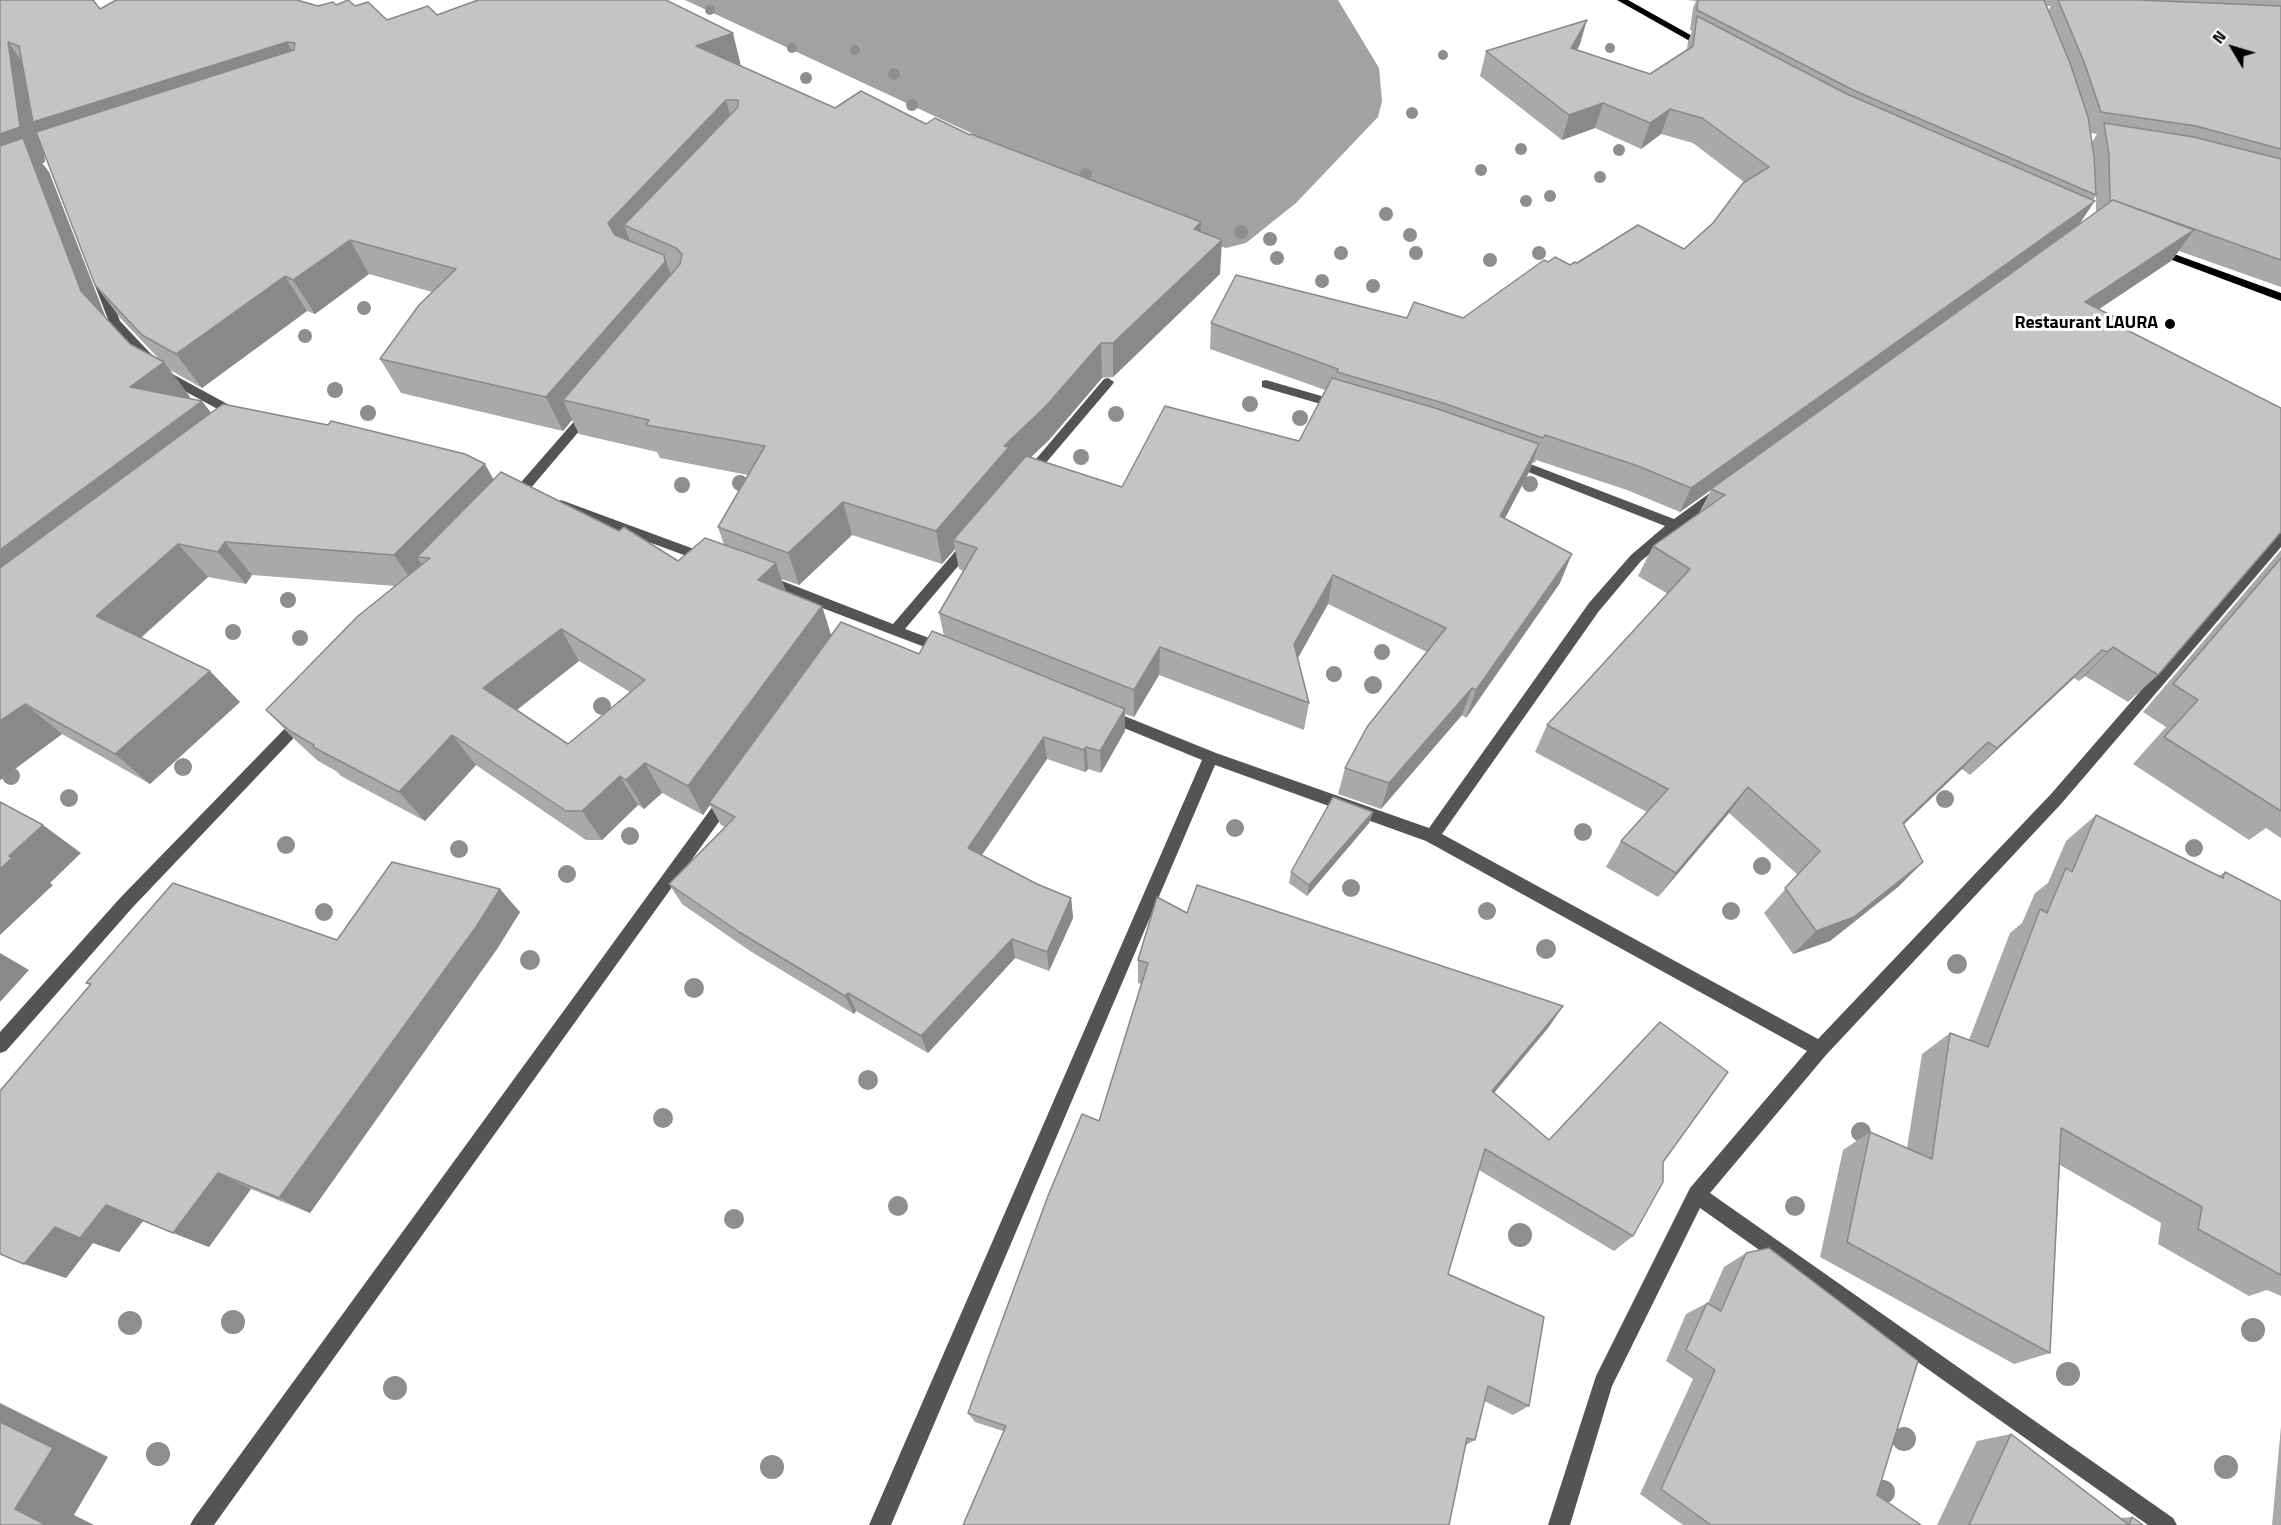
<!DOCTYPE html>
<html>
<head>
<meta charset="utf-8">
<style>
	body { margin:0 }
	#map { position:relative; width:2281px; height:1525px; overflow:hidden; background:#fff; font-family:"Titillium Web",sans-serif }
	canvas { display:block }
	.north { position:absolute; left:2203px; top:18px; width:60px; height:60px; -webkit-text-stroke:4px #fff; paint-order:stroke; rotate:308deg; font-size:16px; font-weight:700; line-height:24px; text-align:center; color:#000 }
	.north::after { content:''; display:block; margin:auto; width:21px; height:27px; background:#000; clip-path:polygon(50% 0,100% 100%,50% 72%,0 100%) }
</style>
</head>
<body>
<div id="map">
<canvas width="2281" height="1525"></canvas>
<div class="north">N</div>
</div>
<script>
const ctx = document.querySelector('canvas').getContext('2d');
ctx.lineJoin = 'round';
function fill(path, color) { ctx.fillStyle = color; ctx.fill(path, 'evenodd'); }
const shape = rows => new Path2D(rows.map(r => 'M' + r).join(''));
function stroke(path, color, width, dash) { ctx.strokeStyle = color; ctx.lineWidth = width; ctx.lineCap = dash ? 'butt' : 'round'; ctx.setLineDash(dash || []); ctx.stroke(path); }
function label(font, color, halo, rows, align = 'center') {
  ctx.font = font + ' "Titillium Web",sans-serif'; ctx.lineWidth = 6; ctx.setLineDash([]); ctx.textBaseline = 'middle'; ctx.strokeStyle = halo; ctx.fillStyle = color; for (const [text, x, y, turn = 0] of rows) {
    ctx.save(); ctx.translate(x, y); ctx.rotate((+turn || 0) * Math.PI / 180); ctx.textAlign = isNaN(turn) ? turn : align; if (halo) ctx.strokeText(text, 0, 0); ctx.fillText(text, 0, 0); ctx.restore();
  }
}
const water = shape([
	[685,0,1338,0,1379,68,1382,101,1378,117,1296,203,1246,243,1226,248,1203,241]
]);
const minor = shape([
	[100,280,106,283,120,321,167,371,242,412,242,418,234,418,159,377,109,322,94,283,100,280],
	[1108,378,1114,382,1112,385,1033,478,1025,478,1023,475,1025,472,1104,379,1108,378],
	[1266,380,1342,402,1344,405,1338,409,1262,387,1262,381,1266,380],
	[588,409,592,410,592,416,519,502,509,502,508,499,509,496,584,410,588,409],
	[1512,457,1674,519,1714,490,1724,490,1725,493,1641,561,1599,611,1442,834,1818,1039,2051,794,2276,535,2281,533,2281,547,2061,804,1826,1055,1710,1193,2173,1518,2177,1525,2148,1525,1700,1208,1612,1386,1570,1525,1548,1525,1596,1376,1690,1188,1807,1051,1426,841,1215,765,891,1525,869,1525,1202,760,1102,719,1100,715,1102,711,1112,711,1216,753,1429,828,1589,603,1631,555,1665,526,1508,464,1506,461,1512,457],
	[561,500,713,556,715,559,708,564,703,562,556,508,555,505,561,500],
	[970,538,975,540,977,543,975,546,905,629,948,645,950,649,943,654,762,585,760,581,767,576,772,577,893,624,965,540,970,538],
	[302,714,307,716,309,720,307,724,133,907,6,1051,0,1053,0,1032,121,897,297,716,302,714],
	[726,794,731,795,734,800,731,805,214,1525,190,1525,194,1518,721,795,726,794]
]);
const major = shape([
	[1617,0,1628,0,1712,47,1704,49,1617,0],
	[2155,247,2281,293,2281,301,2151,252,2150,250,2155,247]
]);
const trees = [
	[710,10,5],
	[792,48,5],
	[1610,48,5],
	[855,50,5],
	[1443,55,5],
	[894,74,6],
	[806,78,6],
	[912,105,6],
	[1412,113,6],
	[1521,149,6],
	[1619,150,6],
	[1481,170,6],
	[1086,174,6],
	[1600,177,6],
	[1550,196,6],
	[1526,201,6],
	[1386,214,7],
	[1241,232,7],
	[1410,235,7],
	[1270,239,7],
	[1341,253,7],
	[1416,253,7],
	[1539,253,7],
	[1277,258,7],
	[1490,260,7],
	[1322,281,7],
	[1373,286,7],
	[364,308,7],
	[305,336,7],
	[335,390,8],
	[1250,404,8],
	[368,413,8],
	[1116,414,8],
	[1300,418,8],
	[1081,457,8],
	[740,483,8],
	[1530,484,8],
	[682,485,8],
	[288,600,8],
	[233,632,8],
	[300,638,8],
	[1382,652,8],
	[1334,674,8],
	[1373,685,9],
	[602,706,9],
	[183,767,9],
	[11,776,9],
	[69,798,9],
	[1945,799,9],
	[1235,828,9],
	[1583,832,9],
	[630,836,9],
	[286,845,9],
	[2194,848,9],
	[459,849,9],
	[1762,866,9],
	[567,874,9],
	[1351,888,9],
	[1487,911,9],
	[1731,911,9],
	[324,912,9],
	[1546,949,10],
	[530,960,10],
	[1957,964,10],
	[694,988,10],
	[868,1080,10],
	[663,1118,10],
	[1861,1132,10],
	[898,1206,10],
	[1795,1206,10],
	[734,1219,10],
	[1520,1235,12],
	[233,1322,12],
	[130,1323,12],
	[2253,1330,12],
	[2068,1374,12],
	[395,1388,12],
	[1904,1439,12],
	[158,1454,12],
	[772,1467,12],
	[2226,1467,12],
	[1883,1492,12]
];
const wall = shape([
	[0,0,100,9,318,6,336,5,355,6,387,20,437,15,741,66,835,108,926,124,970,135,1201,222,1201,232,1220,274,1113,377,1102,378,1049,440,1030,458,1122,487,1299,441,1325,390,1210,349,1211,323,1407,318,1463,318,1548,262,1570,265,1577,263,1684,249,1713,223,1744,182,1693,143,1661,134,1641,149,1595,128,1562,140,1480,76,1486,51,1580,44,1577,50,1650,74,1687,50,1688,41,1692,31,1690,30,1693,8,1696,1,1686,0,2281,0,2281,287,2179,251,2171,261,2099,309,2120,327,2158,675,2128,702,2085,676,2079,681,2074,678,1970,775,1962,769,1903,825,1923,862,1898,887,1830,941,1793,954,1764,913,1798,875,1729,813,1658,897,1606,867,1621,841,1647,812,1535,752,1547,725,1668,594,1638,576,1653,546,1699,513,1711,490,1680,512,1627,490,1536,460,1535,463,1533,462,1528,474,1505,518,1560,583,1466,718,1462,715,1381,809,1338,794,1345,768,1427,652,1328,604,1298,658,1309,703,1304,730,1159,675,1134,717,1125,714,1125,731,1101,773,1088,769,1085,772,1047,759,982,855,1037,884,1071,898,1073,918,1049,971,1015,958,928,1053,856,1011,854,1014,750,951,682,904,669,884,725,827,721,825,710,805,703,815,662,793,644,809,638,805,602,840,586,840,476,765,425,821,341,776,336,771,318,761,295,740,266,710,395,586,252,575,246,584,208,577,141,638,240,702,150,784,62,734,0,780],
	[2046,6,2051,6,2048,11],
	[2091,133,2097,134,2092,142],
	[44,152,95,285,122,320,160,360,130,344,106,318,49,172,42,163,45,162],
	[2096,196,2096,213,2079,225,2093,200],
	[369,274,432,292,380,359,401,393,563,431,572,420,579,434,657,452,660,458,748,475,718,527,724,545,678,561,494,479,212,413,189,398,190,397,170,370,202,388,307,311,315,314],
	[852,535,942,564,955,549,959,569,963,571,939,613,944,636,919,654,831,636,822,606,786,591,781,579,799,585],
	[579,661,630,692,568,744,517,710],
	[2281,550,2281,838,2266,828,2249,840,2133,764,2166,727,2143,712],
	[1373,812,1369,823,1307,896,1289,883,1291,872],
	[2096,815,2219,876,2225,872,2281,901,2281,1296,2267,1290,2249,1296,2158,1244,2161,1223,2060,1165,2050,1353,2014,1364,1820,1257,1843,1150,1870,1132,1907,1148,1922,1054,1950,1033,1969,1040,2010,933,2022,923,2035,893,2048,883,2066,841],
	[520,912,497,949,310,1213,251,1189,209,1247,143,1220,119,1252,93,1243,66,1278,90,985,86,983,337,940],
	[1187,913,1563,1006,1548,1028,1494,1092,1549,1140,1663,1162,1633,1236,1614,1251,1479,1170,1448,1274,1529,1406,1513,1415,1484,1401,1475,1440,1466,1445,1003,1431,975,1422,968,1413,1099,1121,1141,984,1138,983,1138,960],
	[1746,1253,1877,1495,1921,1525,1683,1525,1640,1494,1693,1379,1666,1361,1686,1314,1707,1303,1708,1303,1724,1267],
	[2281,1426,2281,1525,2272,1525],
	[2011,1434,2121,1518,2132,1517,2143,1525,1937,1525,1977,1441]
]);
const shadedWall = shape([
	[1587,20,1580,44,1564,73,1571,48],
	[733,33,741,66,696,46],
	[8,42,32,76,287,42,305,76,41,132,45,162,42,163,49,172,109,326,81,291,0,179,0,134],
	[726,100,735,134,624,225,632,246,621,257,608,223],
	[1603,103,1595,128,1562,140,1569,115],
	[1670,109,1661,134,1641,149,1650,123],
	[2095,201,2078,226,1680,512,1691,488],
	[1201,222,1200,257,1194,229],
	[2194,230,2171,261,2063,333,2085,302],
	[350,240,369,274,315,314,293,280],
	[1222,240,1220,274,1113,377,1113,343],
	[664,255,676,290,563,400,572,420,563,431,546,397],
	[285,276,307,311,202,388,176,354],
	[1101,343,1102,378,1049,440,1012,475,953,540,955,549,942,564,936,531,1004,446],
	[164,362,190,397,158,421,130,387],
	[202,401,228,435,0,609,0,550],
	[1539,444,1528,474,1491,545,1500,516],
	[485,464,504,498,430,558,417,557,429,575,417,588,394,555],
	[843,502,852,535,799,585,788,553],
	[225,542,252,575,246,584,218,552],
	[178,544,208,577,129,648,96,616],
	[1572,554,1560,583,1466,718,1476,690],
	[776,563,787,596,758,580],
	[1333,575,1328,604,1290,672,1294,644],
	[822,606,832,638,709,803,710,805,703,815,688,786],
	[561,629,579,661,505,719,483,688],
	[1160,647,1159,675,1134,717,1134,690],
	[2113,647,2085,676,2079,681,2107,652],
	[2102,650,2074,678,1970,775,1997,748],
	[210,671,240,702,150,784,115,754],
	[1472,688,1462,715,1381,809,1389,783],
	[25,704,62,734,0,780,0,721],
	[1125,709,1125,731,1101,773,1100,751],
	[452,735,476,765,425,821,399,792],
	[1044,737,1047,759,973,868,968,848],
	[1988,742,1962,769,1878,849,1903,823],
	[1086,747,1088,769,1085,772,1084,750],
	[645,763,662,793,644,809,626,780],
	[620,776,638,805,602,840,582,811],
	[1748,787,1729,813,1658,897,1676,873],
	[1373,812,1369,823,1307,896,1309,885],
	[43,825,81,853,50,883,53,885,0,935,0,869,9,856],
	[1923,862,1898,887,1830,941,1793,954,1816,931],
	[500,889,520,912,497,949,310,1213,279,1198],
	[1071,898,1073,918,1049,971,1047,952],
	[1012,939,1015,958,928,1053,921,1036],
	[0,953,29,970,0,1002],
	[848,993,856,1011,854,1014,845,996],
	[1563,1006,1548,1028,1480,1110,1492,1091],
	[218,1173,251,1189,209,1247,173,1233],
	[106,1205,144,1220,119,1252,93,1243,66,1278,24,1264,55,1227],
	[0,1403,108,1457,74,1515,94,1525,46,1525,15,1509,0,1422]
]);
const building = shape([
	[0,0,93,0,100,9,116,0,297,0,318,6,333,2,336,5,348,0,355,6,368,2,387,20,428,6,437,15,478,0,666,0,733,33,696,46,835,108,861,91,926,124,935,118,970,135,971,134,1201,222,1194,229,1222,240,1113,343,1101,343,1046,406,1004,446,1009,447,936,531,843,502,788,553,718,527,765,446,646,425,649,420,563,400,680,264,682,254,676,248,624,225,738,107,738,100,726,100,608,223,615,235,664,255,665,262,546,397,380,359,419,305,456,269,350,240,293,280,285,276,176,354,142,335,95,285,36,132,294,50,295,43,287,42,33,122,19,46,8,42,20,127,0,134,0,0],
	[1698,0,2044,0,2070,63,2088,117,2094,156,2096,195,1853,90,1697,10,1698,0],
	[2058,0,2139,0,2281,6,2281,149,2196,126,2101,112,2084,62,2058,0],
	[1697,16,1847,94,2095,201,1691,488,1638,466,1545,435,1543,438,1443,403,1337,372,1338,369,1211,323,1236,275,1407,318,1414,302,1463,318,1544,260,1548,262,1555,257,1570,265,1575,262,1577,263,1638,225,1684,249,1713,223,1743,183,1769,167,1702,118,1670,109,1650,123,1603,103,1569,115,1486,51,1587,20,1571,48,1650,74,1693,46,1697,16],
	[2104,123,2194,137,2281,159,2281,260,2113,200,2110,201,2109,155,2104,123],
	[23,138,81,291,130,344,164,362,130,387,202,401,0,550,0,146,23,138],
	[2113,200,2194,230,2085,302,2124,322,2117,325,2281,408,2281,532,2158,675,2113,647,2107,652,2102,650,1997,748,1988,742,1903,823,1923,862,1854,917,1816,931,1785,888,1820,851,1748,787,1676,873,1621,841,1668,789,1547,725,1690,569,1653,546,1725,495,1711,489,2113,200],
	[1332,378,1435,408,1539,444,1500,516,1572,554,1476,690,1472,688,1389,783,1345,768,1367,727,1446,628,1333,575,1294,644,1309,703,1160,647,1134,690,939,613,977,548,953,540,1026,456,1122,487,1165,406,1299,441,1332,378],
	[223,404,328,425,331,421,465,454,485,464,394,555,225,542,218,552,178,544,96,616,210,671,115,754,25,704,0,721,0,568,223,404],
	[501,472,619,531,624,527,678,561,705,538,776,563,758,580,822,606,688,786,645,763,626,780,620,776,582,811,566,811,452,735,399,792,313,747,314,745,290,731,266,710,358,616,430,558,417,557,501,472],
	[561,629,645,680,568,744,483,688,561,629],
	[2281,558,2281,811,2164,737,2198,700,2173,684,2281,558],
	[841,622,919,654,932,631,1125,709,1100,751,1086,747,1084,750,1044,737,968,848,1037,884,1071,898,1047,952,1012,939,921,1036,848,993,845,996,739,932,669,884,735,817,709,803,841,622],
	[1333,797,1373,812,1309,885,1291,872,1333,797],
	[0,802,43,825,9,856,12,858,0,869,0,802],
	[2096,815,2223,878,2225,872,2281,901,2281,1275,2198,1229,2202,1207,2061,1128,2050,1353,1847,1242,1870,1132,1932,1159,1950,1033,1988,1047,2040,909,2047,913,2066,868,2072,872,2096,815],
	[392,862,500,889,476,927,279,1198,218,1173,173,1233,106,1205,80,1238,55,1227,24,1264,0,1254,0,1091,91,984,86,983,173,883,337,940,392,862],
	[1197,885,1563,1006,1492,1091,1549,1140,1660,1022,1728,1072,1663,1162,1663,1182,1633,1236,1485,1149,1448,1274,1544,1317,1529,1406,1488,1386,1475,1440,1467,1438,1449,1525,963,1525,1006,1426,968,1413,1048,1196,1082,1114,1099,1121,1148,963,1138,960,1157,897,1187,913,1197,885],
	[1769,1248,1918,1361,1877,1495,1921,1525,1711,1525,1661,1489,1715,1370,1686,1350,1707,1303,1721,1311,1746,1253,1769,1248],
	[0,1422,53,1448,15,1509,46,1525,0,1525,0,1422],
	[2011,1434,2129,1525,2132,1517,2143,1525,1969,1525,2011,1434]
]);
const markers = [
	[2170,324,6,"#000"]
];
const farPoinames = [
	["Restaurant LAURA",2158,324]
];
fill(water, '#a2a2a2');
fill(minor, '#545454');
fill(major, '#000');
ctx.fillStyle = '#8e8e8e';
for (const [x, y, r] of trees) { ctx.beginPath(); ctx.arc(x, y, r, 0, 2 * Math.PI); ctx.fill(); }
fill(wall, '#a9a9a9');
fill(shadedWall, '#898989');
fill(building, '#c4c4c4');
stroke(building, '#898989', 1.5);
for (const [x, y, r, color] of markers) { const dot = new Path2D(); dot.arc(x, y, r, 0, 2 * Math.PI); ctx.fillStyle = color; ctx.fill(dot); stroke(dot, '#fff', 2); }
label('bold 18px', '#000', '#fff', farPoinames, 'right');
</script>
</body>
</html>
